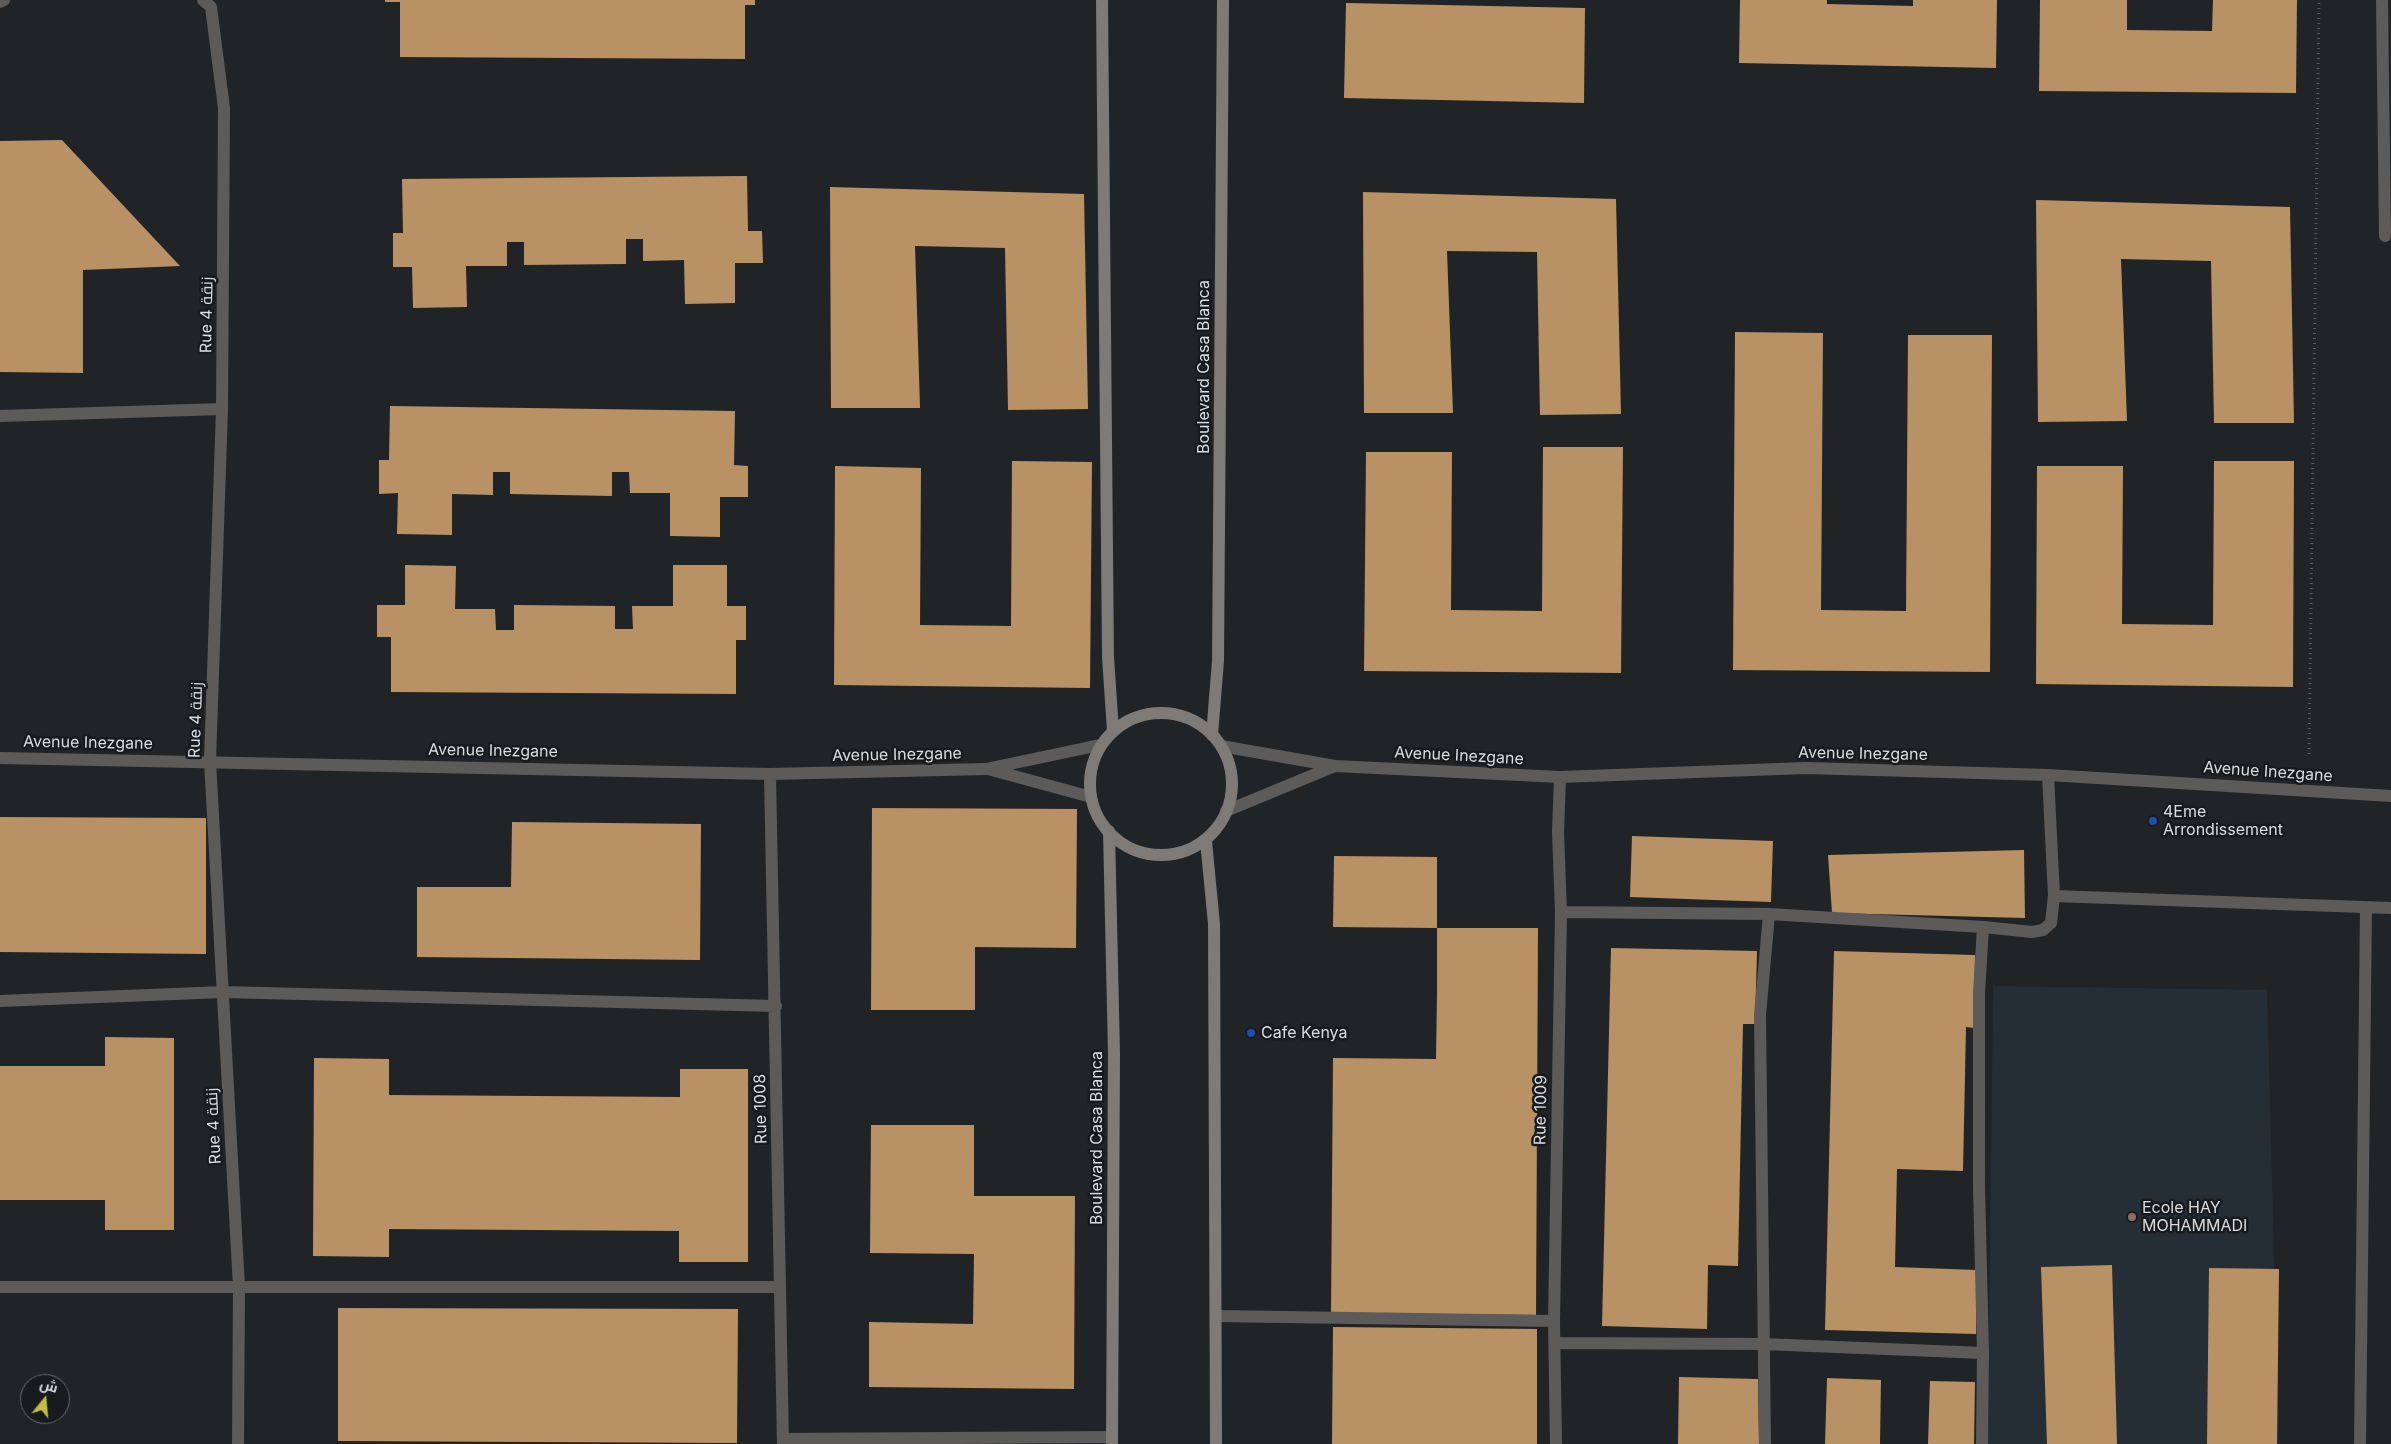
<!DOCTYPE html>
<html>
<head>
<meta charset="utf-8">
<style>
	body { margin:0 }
	#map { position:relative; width:2391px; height:1444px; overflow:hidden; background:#212427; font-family:Inter,Cairo,sans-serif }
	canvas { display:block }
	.north { position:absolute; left:20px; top:1374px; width:50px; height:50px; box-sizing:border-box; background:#171b1e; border:1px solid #65696b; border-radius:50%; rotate:17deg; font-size:14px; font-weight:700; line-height:20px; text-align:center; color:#dadddf }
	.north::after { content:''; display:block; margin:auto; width:18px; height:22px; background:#c0be41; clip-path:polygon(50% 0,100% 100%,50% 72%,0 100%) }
</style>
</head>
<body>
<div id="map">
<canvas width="2391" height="1444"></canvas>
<div class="north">ش</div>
</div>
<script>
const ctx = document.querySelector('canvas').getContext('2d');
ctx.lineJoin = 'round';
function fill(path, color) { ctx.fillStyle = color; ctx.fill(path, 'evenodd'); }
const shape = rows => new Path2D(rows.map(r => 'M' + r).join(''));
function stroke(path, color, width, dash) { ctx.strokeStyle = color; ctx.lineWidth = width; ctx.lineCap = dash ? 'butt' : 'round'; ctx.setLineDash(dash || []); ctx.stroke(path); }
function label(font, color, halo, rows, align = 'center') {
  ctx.font = font + ' Inter,Cairo,sans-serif'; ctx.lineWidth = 5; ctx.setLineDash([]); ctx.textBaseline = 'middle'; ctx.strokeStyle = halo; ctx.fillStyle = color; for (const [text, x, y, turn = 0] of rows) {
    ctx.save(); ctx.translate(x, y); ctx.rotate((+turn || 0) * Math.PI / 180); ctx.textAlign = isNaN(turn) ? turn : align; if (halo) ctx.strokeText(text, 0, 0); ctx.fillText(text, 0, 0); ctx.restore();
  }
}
const built = shape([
	[1993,986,2267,990,2279,1444,1988,1444]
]);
const building = shape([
	[385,0,755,0,755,5,745,5,745,59,400,57,400,2,385,2],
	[1740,0,1827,0,1827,4,1913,6,1913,0,1997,0,1996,68,1739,63],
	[2040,0,2127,0,2127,30,2212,31,2213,0,2297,0,2296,93,2039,91],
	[1346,3,1585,8,1584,103,1344,98],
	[62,140,180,266,83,270,83,373,0,372,0,141],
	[747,176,748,231,762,231,763,263,735,263,735,303,685,304,684,260,643,261,643,239,626,239,626,264,524,265,524,242,507,242,507,266,466,266,467,307,413,308,412,267,393,267,393,233,403,233,402,179],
	[830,187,1084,194,1088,409,1008,410,1005,248,915,246,920,408,831,408],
	[1363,192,1616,199,1621,414,1540,415,1537,252,1447,251,1453,413,1364,413],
	[2036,200,2290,207,2294,423,2214,423,2211,261,2121,259,2127,421,2038,422],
	[1735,332,1823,333,1821,610,1906,611,1908,335,1992,335,1990,672,1733,670],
	[390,406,735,411,734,465,748,466,748,497,720,497,720,537,670,536,670,493,630,493,629,472,612,472,612,496,510,494,510,472,493,472,493,495,452,494,452,535,397,534,398,493,379,494,379,460,389,460],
	[1543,447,1623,447,1621,673,1364,671,1366,452,1452,452,1451,610,1542,611],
	[1012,461,1092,462,1090,688,834,685,835,466,921,468,920,625,1011,626],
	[2214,461,2294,461,2293,687,2036,684,2037,466,2123,466,2122,624,2213,625],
	[405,565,456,566,455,609,495,609,496,630,514,630,514,605,615,606,615,629,633,629,632,606,673,606,673,565,727,565,727,606,746,606,746,640,736,640,736,694,391,692,391,637,377,637,377,605,405,605],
	[872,808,1077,809,1076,948,975,947,975,1010,871,1010],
	[0,817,206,818,206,954,0,952],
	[512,822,701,824,700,960,417,957,417,887,511,887],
	[1632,836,1773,841,1771,902,1630,897],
	[2024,850,2025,918,1832,913,1828,855],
	[1334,856,1437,857,1437,928,1538,928,1536,1315,1331,1313,1333,1058,1436,1059,1437,995,1437,928,1333,927],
	[1611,948,1757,951,1755,1024,1743,1024,1738,1266,1708,1265,1707,1329,1602,1326],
	[1834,951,1975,955,1974,1028,1966,1027,1963,1171,1897,1169,1895,1267,1977,1270,1976,1334,1825,1330],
	[105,1037,174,1038,174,1230,105,1230,105,1200,0,1200,0,1066,105,1066],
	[314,1058,389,1059,389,1095,680,1097,680,1069,748,1069,748,1262,679,1262,679,1231,389,1229,389,1257,313,1256],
	[871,1125,974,1125,974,1196,1075,1196,1074,1389,869,1387,869,1322,973,1324,974,1254,870,1253],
	[2112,1265,2117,1444,2047,1444,2041,1267],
	[2209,1268,2279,1269,2277,1444,2207,1444],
	[338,1308,738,1309,737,1443,338,1441],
	[1333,1327,1537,1329,1537,1444,1332,1444],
	[1679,1377,1758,1379,1759,1444,1678,1444],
	[1827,1378,1881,1380,1880,1444,1825,1444],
	[1930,1381,1975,1382,1974,1444,1928,1444]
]);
const path = shape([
	[2309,754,2319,0]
]);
const minor = shape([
	[203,0,211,7,224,108,222,409,210,761,239,1287,238,1444],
	[2382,0,2385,236],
	[0,2,4,0],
	[0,416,222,409],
	[1221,746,1335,766,1560,777,1806,768,2048,775,2391,796],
	[0,758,770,774,986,769,1100,745],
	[988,769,1091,797],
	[770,774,783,1444],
	[2048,775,2054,896,2391,908],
	[1226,811,1335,766],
	[1561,912,1769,914,1983,927],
	[0,1001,223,992,776,1006],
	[0,1287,780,1287],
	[1216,1316,1554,1321],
	[1555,1343,1763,1344,1983,1353],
	[783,1439,1112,1437],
	[1556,1444,1554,1321,1561,912,1558,832,1560,777],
	[1765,1444,1760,1015,1769,914],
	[1982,1444,1983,1353,1979,1187,1979,993,1983,927,2032,932,2043,930,2051,923,2054,896],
	[2360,1444,2366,908]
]);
const secondary = shape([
	[1102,0,1108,657,1113,731],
	'1090 784a71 71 0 1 1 142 0a71 71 0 1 1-142 0Z',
	[1212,735,1218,661,1223,0],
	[1109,831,1114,1054,1112,1444],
	[1206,841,1214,924,1216,1444]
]);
const markers = [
	[2153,821,5,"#1a4fb4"],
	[1251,1033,5,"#1a4fb4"],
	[2132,1217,5,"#8d6e63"]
];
const streetNames = [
	["Rue 4 زنقة",207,315,-89],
	["Boulevard Casa Blanca",1204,367,-90],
	["Rue 4 زنقة",196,720,-88],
	["Avenue Inezgane",88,743,1],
	["Avenue Inezgane",493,751,1],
	["Avenue Inezgane",1863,754,1],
	["Avenue Inezgane",897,755,-1],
	["Avenue Inezgane",1459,756,3],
	["Avenue Inezgane",2268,772,4],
	["Rue 1008",761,1109,-91],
	["Rue 1009",1541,1110,-89],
	["Rue 4 زنقة",214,1126,-93],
	["Boulevard Casa Blanca",1097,1138,-90]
];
const poiNames = [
	["4Eme",2163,812],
	["Arrondissement",2163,830],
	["Cafe Kenya",1261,1033],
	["Ecole HAY",2142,1208],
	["MOHAMMADI",2142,1226]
];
fill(built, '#252e35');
fill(building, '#b89265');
stroke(path, '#595c5f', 3, [1, 4]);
stroke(minor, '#5d5b59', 12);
stroke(secondary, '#7d7a77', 12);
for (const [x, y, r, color] of markers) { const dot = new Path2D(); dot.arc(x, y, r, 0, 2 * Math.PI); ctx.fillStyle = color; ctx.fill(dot); stroke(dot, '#171b1e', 2); }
label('16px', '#dadddf', '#171b1e', streetNames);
label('16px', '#dadddf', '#171b1e', poiNames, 'left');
</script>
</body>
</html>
